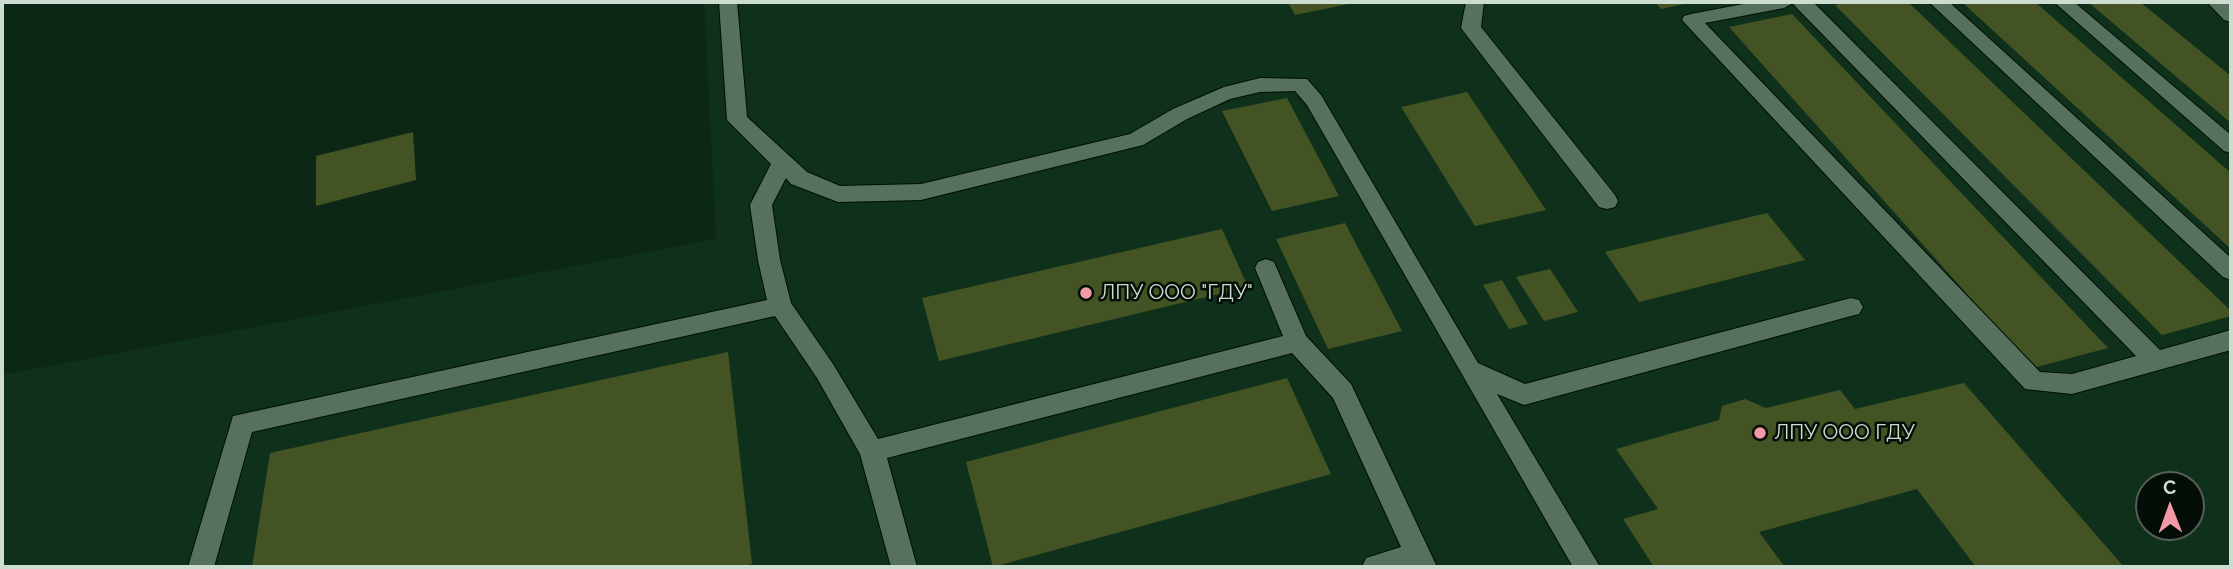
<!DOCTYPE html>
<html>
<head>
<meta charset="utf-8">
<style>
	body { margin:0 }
	#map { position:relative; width:2233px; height:569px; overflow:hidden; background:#0c2716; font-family:Raleway,sans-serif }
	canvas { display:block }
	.frame { position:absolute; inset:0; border:4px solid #cddcd0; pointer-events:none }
	.north { position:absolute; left:2135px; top:471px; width:70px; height:70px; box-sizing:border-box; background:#040d06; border:2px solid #546057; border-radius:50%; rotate:359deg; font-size:19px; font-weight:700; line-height:28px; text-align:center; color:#cddcd0 }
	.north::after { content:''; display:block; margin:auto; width:24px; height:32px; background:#f39aa8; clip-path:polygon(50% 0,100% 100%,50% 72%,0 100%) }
</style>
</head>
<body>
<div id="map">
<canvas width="2233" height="569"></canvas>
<div class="frame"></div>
<div class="north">С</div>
</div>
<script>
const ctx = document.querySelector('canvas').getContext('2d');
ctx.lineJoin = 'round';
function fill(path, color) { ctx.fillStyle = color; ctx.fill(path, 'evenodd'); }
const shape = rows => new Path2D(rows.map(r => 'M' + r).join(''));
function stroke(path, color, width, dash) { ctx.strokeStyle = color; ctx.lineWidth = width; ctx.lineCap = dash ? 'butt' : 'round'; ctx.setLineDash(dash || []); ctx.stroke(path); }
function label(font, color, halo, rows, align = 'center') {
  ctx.font = font + ' Raleway,sans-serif'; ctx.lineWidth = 5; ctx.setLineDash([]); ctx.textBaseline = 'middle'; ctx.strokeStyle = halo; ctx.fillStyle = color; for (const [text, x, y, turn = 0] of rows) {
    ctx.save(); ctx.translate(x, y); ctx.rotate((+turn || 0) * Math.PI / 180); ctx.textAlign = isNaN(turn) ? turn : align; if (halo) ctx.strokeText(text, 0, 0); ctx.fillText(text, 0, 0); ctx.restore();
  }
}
const built = shape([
	[704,2,2231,2,2231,567,2,567,2,375,716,239],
	[2149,485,2191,485,2191,527,2149,527]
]);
const building = shape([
	[1288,2,1353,2,1353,3,1295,15],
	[1655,2,1688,2,1689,3,1661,9],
	[1850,2,1908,2,2231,311,2231,316,2162,335,1835,5],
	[1962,2,2035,2,2231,173,2231,249],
	[2088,2,2140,2,2231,76,2231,123],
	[1792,14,2108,348,2033,368,1729,27],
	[1467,92,1546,210,1475,226,1401,107],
	[1287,98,1339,196,1272,211,1222,111],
	[413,132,416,180,316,206,316,156],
	[1767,213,1805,260,1639,302,1605,252],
	[1345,223,1402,331,1328,349,1276,239],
	[1222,229,1248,287,939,361,922,298],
	[1550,269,1578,312,1544,321,1516,277],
	[1502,280,1528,324,1509,329,1483,285],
	[728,352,752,564,737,567,252,567,270,453],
	[1287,378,1331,474,993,567,966,462],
	[1964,383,2124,567,1976,567,1917,489,1759,532,1784,566,1781,567,1654,567,1623,519,1658,509,1616,449,1719,420,1722,406,1745,399,1766,408,1840,390,1855,409]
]);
const lane = shape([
	[719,2,737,2,747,117,807,172,840,186,921,184,1130,134,1173,109,1224,87,1260,78,1307,79,1321,95,1478,363,1525,384,1851,298,1859,300,1863,307,1859,314,1851,316,1524,405,1497,394,1600,567,1573,567,1307,105,1295,91,1260,92,1230,99,1187,119,1143,145,921,200,838,202,791,184,786,178,772,205,780,260,791,303,833,364,878,439,1283,336,1255,268,1258,262,1266,259,1274,262,1306,336,1351,384,1437,567,1362,567,1366,558,1401,547,1333,398,1292,353,887,458,917,567,891,567,860,454,817,378,775,316,252,432,214,567,188,567,233,416,767,300,758,260,750,205,771,164,727,120,719,2],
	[1466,2,1484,2,1481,27,1615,195,1618,201,1615,207,1607,209,1599,207,1464,32,1461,28,1466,2],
	[1754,2,1813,2,2160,350,2231,330,2231,350,2072,394,2025,389,1682,20,1684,16,1691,14,1754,2],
	[1793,3,1795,6,2136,356,2072,374,2040,372,1705,23,1784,8,1793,3],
	[1929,2,1949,2,2231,258,2231,280,2223,277,1929,2],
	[2054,2,2074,2,2231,135,2231,153,2224,151,2054,2],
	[2207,2,2227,2,2231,6,2231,22,2224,20,2207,2]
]);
const markers = [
	[1086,293,7,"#f39aa8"],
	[1760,433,7,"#f39aa8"]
];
const poiNames = [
	["ЛПУ ООО \"ГДУ\"",1100,293],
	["ЛПУ ООО ГДУ",1774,433]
];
fill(built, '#0f311c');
fill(building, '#445323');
stroke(lane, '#000f03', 2);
fill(lane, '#56725e');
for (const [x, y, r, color] of markers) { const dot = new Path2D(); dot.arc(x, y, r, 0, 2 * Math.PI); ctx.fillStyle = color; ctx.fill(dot); stroke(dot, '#040d06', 2.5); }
label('21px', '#cddcd0', '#040d06', poiNames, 'left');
</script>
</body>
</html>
